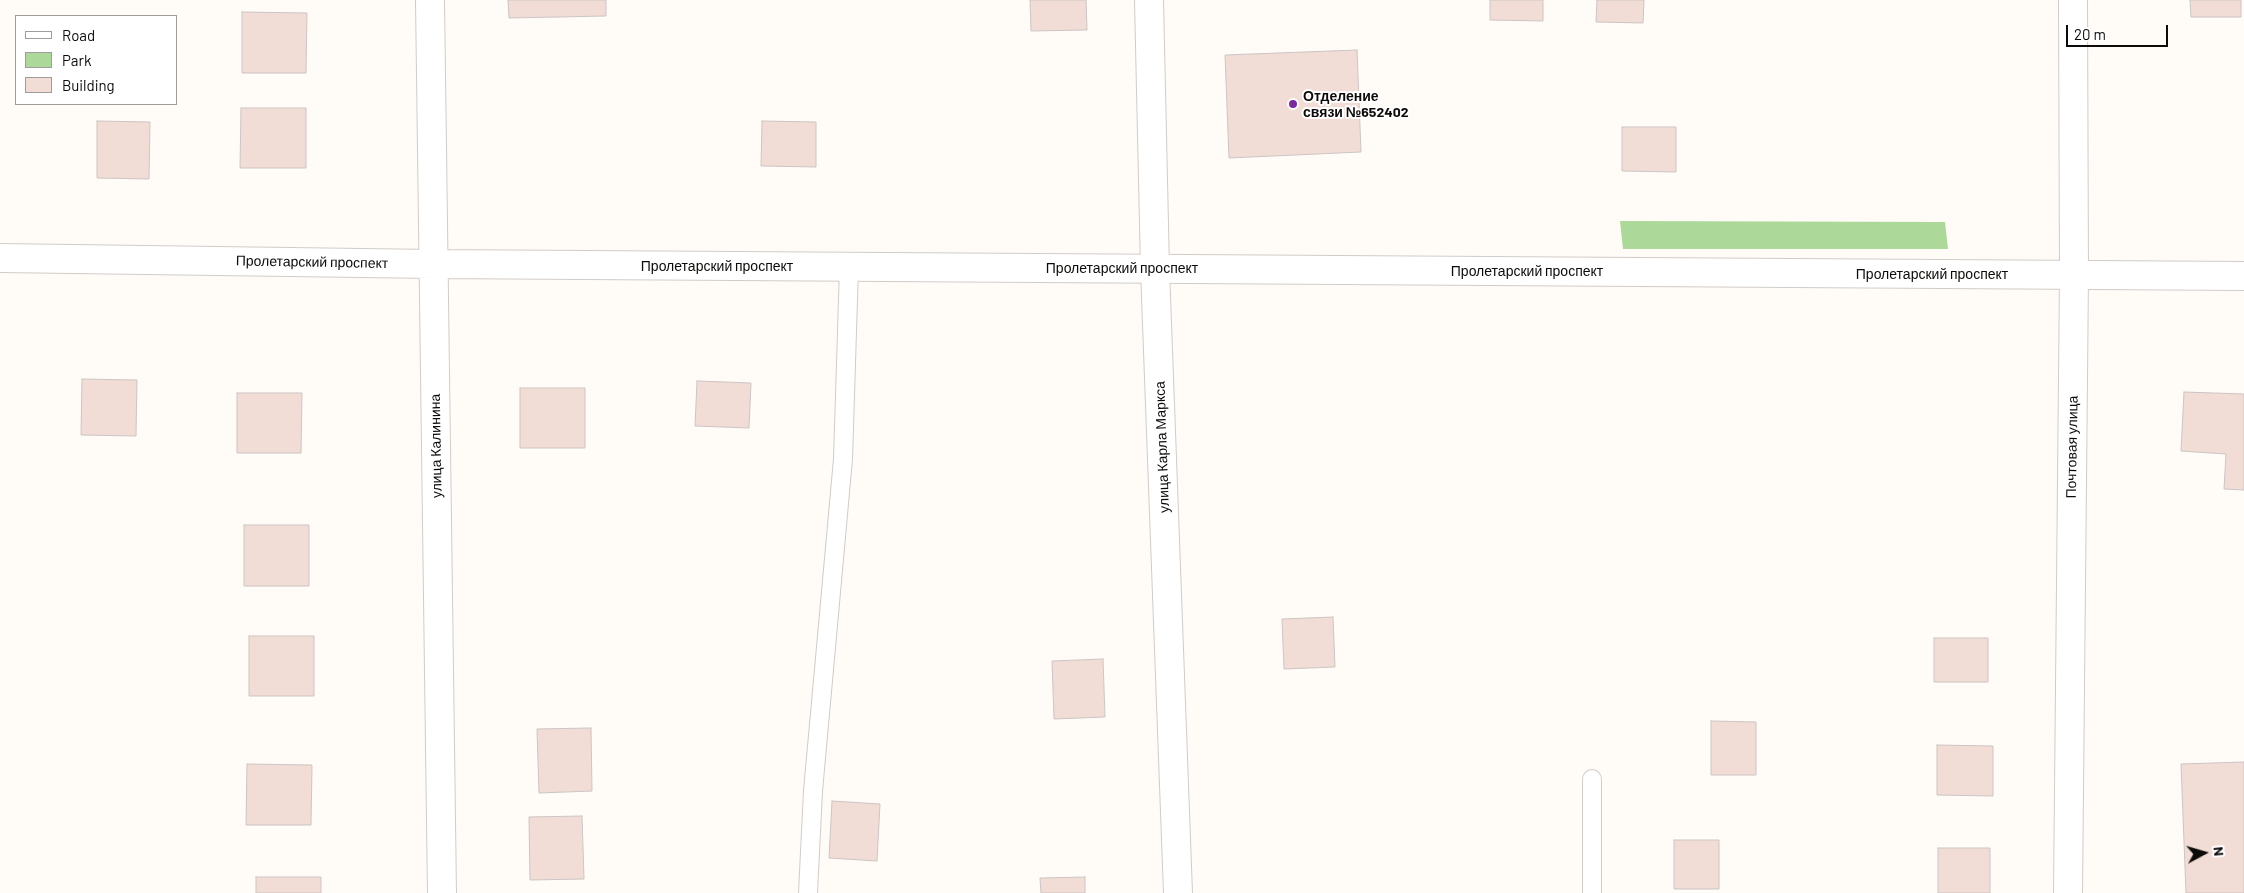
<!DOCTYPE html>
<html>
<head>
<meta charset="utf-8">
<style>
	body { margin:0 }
	#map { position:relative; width:2244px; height:893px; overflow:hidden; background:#fffbf7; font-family:Barlow,sans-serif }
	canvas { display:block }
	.legend { position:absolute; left:15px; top:15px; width:162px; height:90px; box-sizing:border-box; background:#fff; border:1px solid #9e9d9d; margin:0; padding:6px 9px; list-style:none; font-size:15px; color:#0c0b09 }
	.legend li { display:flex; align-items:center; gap:10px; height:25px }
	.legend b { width:25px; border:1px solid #9e9d9d }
	.north { position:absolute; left:2179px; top:828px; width:50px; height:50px; -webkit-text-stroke:4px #fff; paint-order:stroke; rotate:84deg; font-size:14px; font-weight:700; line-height:20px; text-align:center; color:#0c0b09 }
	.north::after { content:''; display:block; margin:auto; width:18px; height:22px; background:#0c0b09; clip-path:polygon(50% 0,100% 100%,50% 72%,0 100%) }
	.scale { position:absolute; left:2066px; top:25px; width:102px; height:22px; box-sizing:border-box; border:2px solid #0c0b09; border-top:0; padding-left:6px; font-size:15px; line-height:18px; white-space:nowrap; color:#0c0b09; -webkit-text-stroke:4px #fff; paint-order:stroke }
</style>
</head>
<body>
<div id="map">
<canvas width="2244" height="893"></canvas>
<ul class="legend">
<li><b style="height:6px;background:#fff"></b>Road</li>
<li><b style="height:14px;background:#acd899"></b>Park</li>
<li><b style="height:14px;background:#f2dcd6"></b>Building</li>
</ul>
<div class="north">N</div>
<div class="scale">20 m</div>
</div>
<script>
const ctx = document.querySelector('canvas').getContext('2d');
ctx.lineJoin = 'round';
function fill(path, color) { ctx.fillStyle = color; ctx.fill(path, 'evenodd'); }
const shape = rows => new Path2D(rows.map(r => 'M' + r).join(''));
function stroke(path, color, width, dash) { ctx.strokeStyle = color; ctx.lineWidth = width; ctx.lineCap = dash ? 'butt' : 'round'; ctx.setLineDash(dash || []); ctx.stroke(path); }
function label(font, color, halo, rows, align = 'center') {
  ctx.font = font + ' Barlow,sans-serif'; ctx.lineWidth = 4; ctx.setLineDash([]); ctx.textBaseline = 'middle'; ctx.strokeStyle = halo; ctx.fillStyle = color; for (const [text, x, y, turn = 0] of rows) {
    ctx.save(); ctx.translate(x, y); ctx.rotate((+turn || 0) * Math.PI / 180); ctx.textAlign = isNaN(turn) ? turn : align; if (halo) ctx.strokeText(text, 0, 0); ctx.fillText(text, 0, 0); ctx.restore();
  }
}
const green = shape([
	[1620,221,1945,222,1948,249,1623,249]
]);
const building = shape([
	[508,0,606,0,606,16,509,18,508,0],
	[1030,0,1086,0,1087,30,1031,31,1030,0],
	[1490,0,1543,0,1543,21,1490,20,1490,0],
	[1597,0,1644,0,1643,23,1596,22,1597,0],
	[2190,0,2241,0,2241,17,2191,17,2190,0],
	[242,12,307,13,306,73,242,73,242,12],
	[1357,50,1361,152,1229,158,1225,55,1357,50],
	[241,108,306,108,306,168,240,168,241,108],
	[97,121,150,122,149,179,97,178,97,121],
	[762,121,816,122,816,167,761,166,762,121],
	[1622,127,1676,127,1676,172,1622,171,1622,127],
	[82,379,137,380,136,436,81,435,82,379],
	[697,381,751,383,749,428,695,426,697,381],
	[520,388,585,388,585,448,520,448,520,388],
	[2184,392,2244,394,2244,490,2224,489,2226,454,2181,451,2184,392],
	[237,393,302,393,301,453,237,453,237,393],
	[244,525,309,525,309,586,244,586,244,525],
	[1333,617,1335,667,1284,669,1282,619,1333,617],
	[249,636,314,636,314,696,249,696,249,636],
	[1934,638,1988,638,1988,682,1934,682,1934,638],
	[1103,659,1105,717,1054,719,1052,661,1103,659],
	[1711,721,1756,722,1756,775,1711,775,1711,721],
	[591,728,592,791,539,793,537,729,591,728],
	[1937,745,1993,746,1993,796,1937,795,1937,745],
	[2244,762,2244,893,2186,893,2181,764,2244,762],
	[247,764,312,765,311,825,246,825,247,764],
	[832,801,880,804,877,861,829,858,832,801],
	[582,816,584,879,530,880,529,817,582,816],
	[1674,840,1719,840,1719,889,1674,889,1674,840],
	[1938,848,1990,848,1990,893,1938,893,1938,848],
	[256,877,321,877,321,893,256,893,256,877],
	[1085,877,1085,893,1041,893,1040,878,1085,877]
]);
const lane = shape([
	[1592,779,1592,893],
	[808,893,813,791,843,459,849,267]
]);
const street = shape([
	[1149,0,1155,269,1178,893],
	[2068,893,2074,275,2073,0]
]);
const secondary = shape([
	[430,0,442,893],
	[0,258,434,264,2244,276]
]);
const markers = [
	[1293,104,5,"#7a2c9d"]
];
const poiNames = [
	["Отделение",1303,96],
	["связи №652402",1303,112]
];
const streetNames = [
	["Пролетарский проспект",312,262,1],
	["Пролетарский проспект",717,266],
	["Пролетарский проспект",1122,268],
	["Пролетарский проспект",1527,271],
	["Пролетарский проспект",1932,274],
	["улица Калинина",436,446,-91],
	["улица Карла Маркса",1162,447,-92],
	["Почтовая улица",2072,447,-89]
];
fill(green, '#acd899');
fill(building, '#f2dcd6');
stroke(building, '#ccc5c3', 1);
stroke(lane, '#d1ccc8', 20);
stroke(street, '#d1ccc8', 30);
stroke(secondary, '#d1ccc8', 30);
stroke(lane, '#fff', 18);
stroke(street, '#fff', 28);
stroke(secondary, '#fff', 28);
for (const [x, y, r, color] of markers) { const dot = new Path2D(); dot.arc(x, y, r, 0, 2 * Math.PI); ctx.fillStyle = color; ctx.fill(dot); stroke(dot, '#fff', 2); }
label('bold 14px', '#0c0b09', '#fff', poiNames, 'left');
label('14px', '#0c0b09', '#fff', streetNames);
</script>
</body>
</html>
